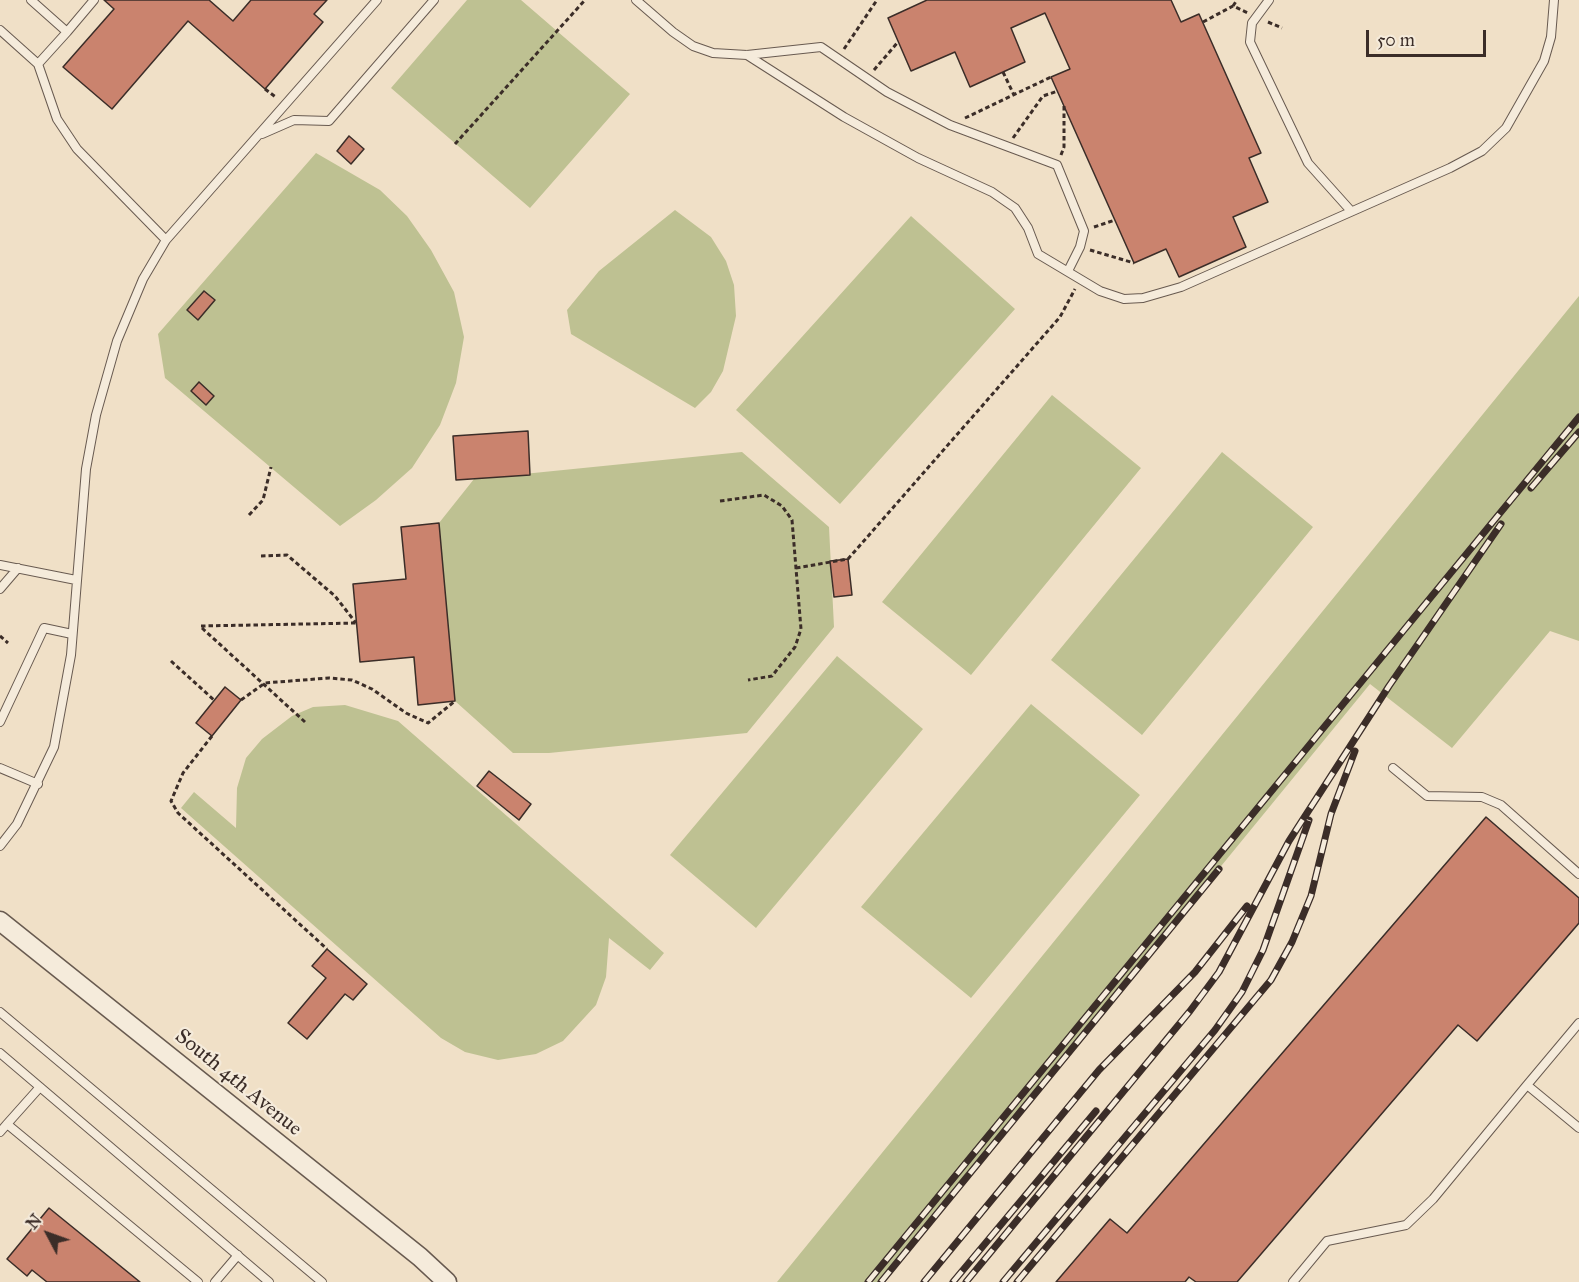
<!DOCTYPE html>
<html>
<head>
<meta charset="utf-8">
<style>
	body { margin:0 }
	#map { position:relative; width:1579px; height:1282px; overflow:hidden; background:#f0e0c7; font-family:"IM FELL Great Primer",serif }
	canvas { display:block }
	.north { position:absolute; left:18px; top:1204px; width:60px; height:60px; -webkit-text-stroke:4px #f5ebdb; paint-order:stroke; rotate:311deg; font-size:16px; font-weight:700; line-height:24px; text-align:center; color:#3b2d28 }
	.north::after { content:''; display:block; margin:auto; width:21px; height:27px; background:#3b2d28; clip-path:polygon(50% 0,100% 100%,50% 72%,0 100%) }
	.scale { position:absolute; left:1366px; top:30px; width:120px; height:27px; box-sizing:border-box; border:3px solid #3b2d28; border-top:0; padding-left:8px; font-size:18px; line-height:21px; white-space:nowrap; color:#3b2d28; -webkit-text-stroke:4px #f5ebdb; paint-order:stroke }
</style>
</head>
<body>
<div id="map">
<canvas width="1579" height="1282"></canvas>
<div class="north">N</div>
<div class="scale">50 m</div>
</div>
<script>
const ctx = document.querySelector('canvas').getContext('2d');
ctx.lineJoin = 'round';
function fill(path, color) { ctx.fillStyle = color; ctx.fill(path, 'evenodd'); }
const shape = rows => new Path2D(rows.map(r => 'M' + r).join(''));
function stroke(path, color, width, dash) { ctx.strokeStyle = color; ctx.lineWidth = width; ctx.lineCap = dash ? 'butt' : 'round'; ctx.setLineDash(dash || []); ctx.stroke(path); }
function label(font, color, halo, rows, align = 'center') {
  ctx.font = font + ' "IM FELL Great Primer",serif'; ctx.lineWidth = 4.5; ctx.setLineDash([]); ctx.textBaseline = 'middle'; ctx.strokeStyle = halo; ctx.fillStyle = color; for (const [text, x, y, turn = 0] of rows) {
    ctx.save(); ctx.translate(x, y); ctx.rotate((+turn || 0) * Math.PI / 180); ctx.textAlign = isNaN(turn) ? turn : align; if (halo) ctx.strokeText(text, 0, 0); ctx.fillText(text, 0, 0); ctx.restore();
  }
}
const green = shape([
	[467,0,521,0,630,94,530,208,391,88],
	[316,153,380,190,407,216,431,250,454,292,464,337,456,383,440,425,412,468,376,500,340,526,165,378,158,334],
	[675,210,711,237,726,261,734,285,736,316,723,371,711,392,695,408,571,334,567,310,599,271],
	[911,216,1015,309,840,504,736,410],
	[1579,296,1579,641,1550,631,1452,748,1370,684,881,1282,777,1282],
	[1052,395,1141,468,971,675,882,602],
	[742,452,829,527,834,627,747,733,549,753,513,753,455,701,418,705,413,657,360,662,353,584,406,579,401,527,439,523,474,479],
	[1222,452,1313,527,1142,735,1051,660],
	[837,656,923,729,756,928,670,855],
	[1031,704,1140,795,971,998,861,907],
	[345,705,398,721,664,953,650,970,609,938,606,977,596,1005,563,1041,536,1054,498,1060,465,1052,441,1038,181,808,194,792,236,828,237,788,246,758,262,739,292,716,313,707]
]);
const building = shape([
	[104,0,209,0,233,21,251,0,327,0,314,14,323,22,265,89,188,21,112,109,63,67,114,9,104,0],
	[927,0,1171,0,1181,22,1199,14,1261,153,1249,158,1268,202,1233,217,1246,247,1179,277,1166,249,1134,263,1051,77,1070,69,1045,13,1011,28,1025,62,970,87,955,52,911,71,888,18,927,0],
	[349,136,364,149,351,164,337,151,349,136],
	[204,291,215,300,198,320,187,310,204,291],
	[199,382,214,396,206,405,191,391,199,382],
	[528,431,530,475,456,480,453,436,528,431],
	[439,523,455,701,418,705,414,657,360,662,353,584,406,579,401,527,439,523],
	[848,559,852,595,834,597,830,561,848,559],
	[225,687,241,700,212,736,196,723,225,687],
	[489,771,531,804,519,820,477,786,489,771],
	[1486,817,1579,898,1579,923,1477,1041,1458,1025,1237,1282,1196,1282,1189,1277,1185,1282,1056,1282,1110,1219,1127,1233,1486,817],
	[327,949,367,984,353,1000,345,994,307,1039,288,1023,326,978,312,966,327,949],
	[49,1208,140,1282,47,1282,32,1270,27,1276,7,1259,49,1208]
]);
const path = shape([
	[1233,6,1237,0],
	[1203,22,1233,6,1248,13],
	[1268,22,1282,28],
	[844,49,877,0],
	[874,70,898,42],
	[1003,72,1014,95],
	[265,89,277,98],
	[965,118,1051,77],
	[1013,138,1043,96,1058,91],
	[455,144,585,0],
	[1061,155,1064,147,1064,104],
	[1094,227,1115,220],
	[1090,250,1134,263],
	[720,501,764,495,782,506,792,520,801,629,795,647,772,676,748,680],
	[249,515,263,500,271,467],
	[261,556,287,555,335,596,356,623],
	[796,568,848,559,1060,317,1075,289],
	[201,626,356,623],
	[202,628,305,722],
	[0,636,8,643],
	[171,661,214,700],
	[241,700,265,683,329,678,352,680,372,689,406,713,428,723,455,701],
	[212,736,183,773,171,801,178,813,327,949]
]);
const service = shape([
	[31,0,67,32,38,64,57,119,77,149,166,240],
	[636,0,673,32,693,46,713,53,747,55,821,47,887,92,950,125,1057,165,1084,231,1080,247,1068,271],
	[1269,0,1252,23,1250,42,1308,163,1351,211],
	[0,30,38,64],
	[67,32,94,0],
	[747,55,844,117,918,158,992,192,1015,208,1028,228,1038,254,1100,291,1124,299,1143,298,1181,287,1450,168,1482,151,1506,128,1544,61,1551,37,1554,0],
	[262,134,294,120,329,121,434,0],
	[0,565,76,580],
	[0,589,18,568],
	[0,722,44,628,72,634],
	[0,768,38,784],
	[1393,768,1427,796,1482,797,1501,805,1579,874],
	[0,846,17,824,54,747,71,655,86,469,96,415,117,341,143,279,166,240,377,0],
	[0,1012,322,1282],
	[0,1053,269,1282],
	[1527,1085,1579,1023],
	[7,1124,40,1087],
	[0,1132,7,1124,198,1282],
	[215,1282,238,1255],
	[1293,1282,1327,1241,1406,1225,1433,1199,1527,1085,1579,1128]
]);
const tertiary = shape([
	[0,921,420,1257,447,1282]
]);
const rail = shape([
	[1531,488,1579,432],
	[868,1282,1579,417],
	[881,1282,1219,869],
	[924,1282,1099,1070,1195,972,1247,906],
	[953,1282,1096,1111],
	[966,1282,1190,1011,1219,972,1289,841,1389,686,1501,524],
	[1003,1282,1215,1030,1242,992,1263,950,1309,820],
	[1017,1282,1271,980,1292,942,1311,896,1331,814,1355,751]
]);
const streetNames = [
	["South 4th Avenue",238,1083,39]
];
fill(green, '#bec192');
fill(building, '#ca836e');
stroke(building, '#3b2d28', 1.5);
stroke(service, '#685a50', 10);
stroke(tertiary, '#685a50', 21);
stroke(path, '#3b2d28', 3, [4.5, 3]);
stroke(service, '#f5ebdb', 8);
stroke(tertiary, '#f5ebdb', 18);
stroke(rail, '#3b2d28', 7);
stroke(rail, '#f5ebdb', 4.5, [14]);
label('21px', '#3b2d28', '#f5ebdb', streetNames);
</script>
</body>
</html>
